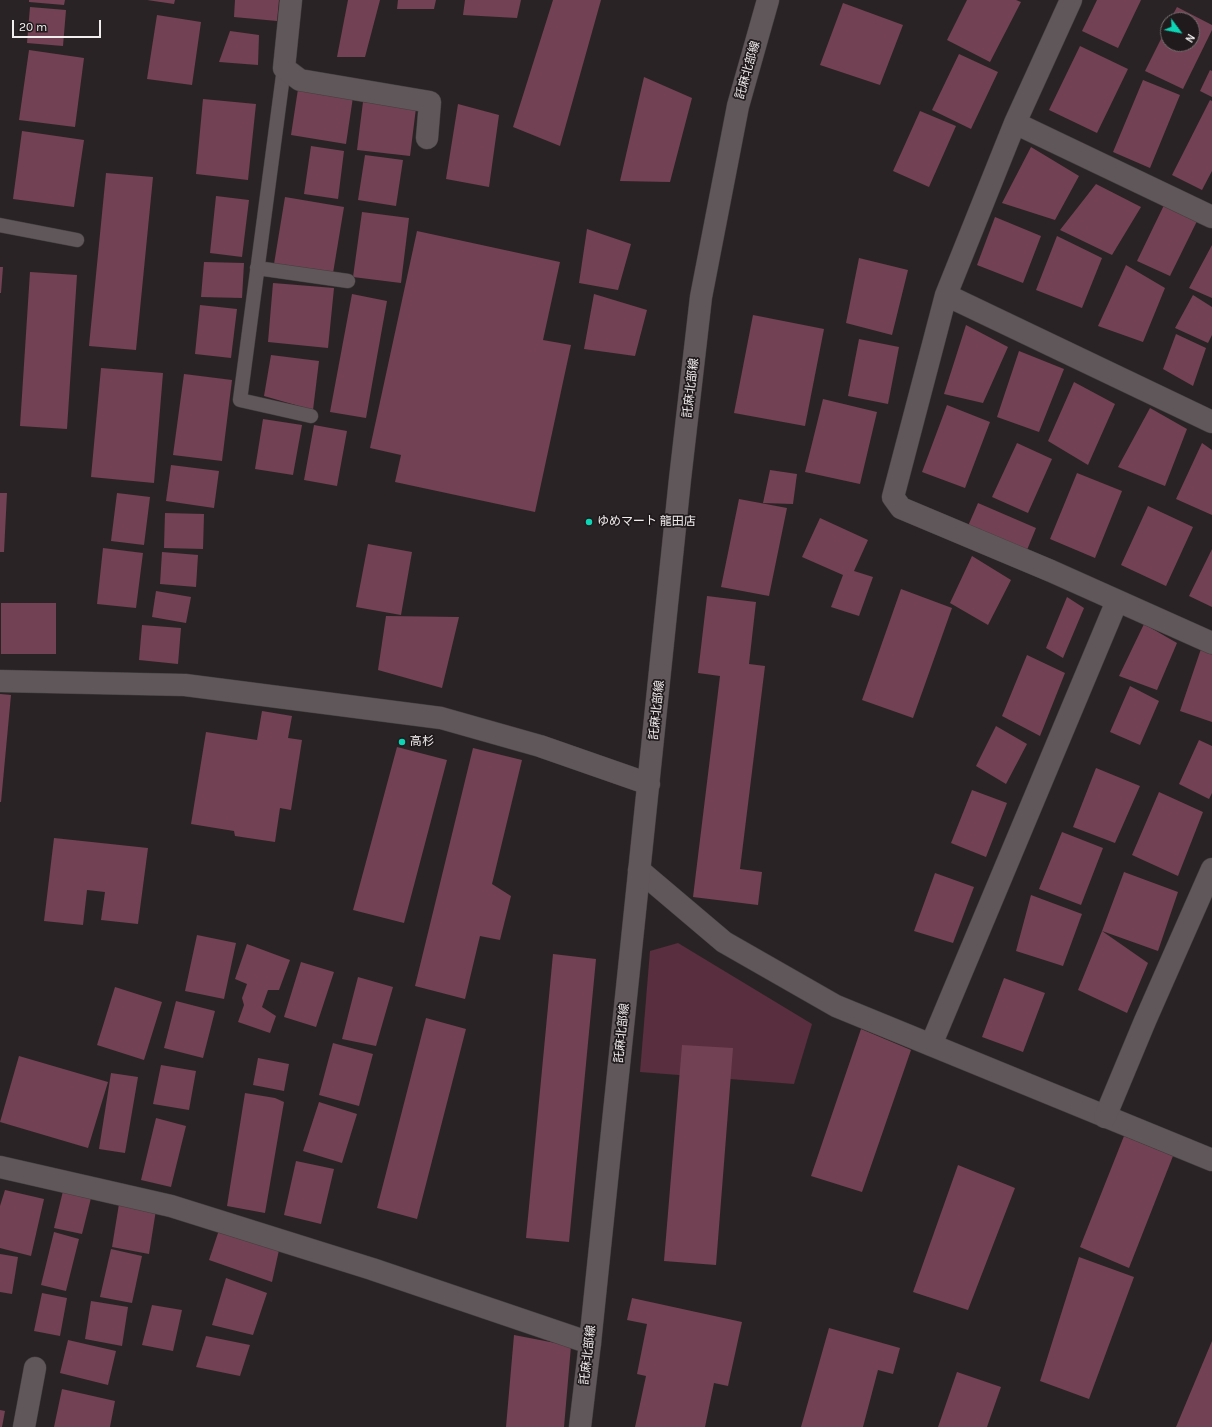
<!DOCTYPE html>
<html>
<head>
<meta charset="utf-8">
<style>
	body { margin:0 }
	#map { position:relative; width:1212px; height:1427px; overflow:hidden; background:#2a2325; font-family:Karla,sans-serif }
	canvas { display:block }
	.north { position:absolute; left:1160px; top:12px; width:40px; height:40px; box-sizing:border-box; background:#201a1c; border:1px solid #746e70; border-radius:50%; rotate:122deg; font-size:11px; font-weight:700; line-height:16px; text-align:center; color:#f2edee }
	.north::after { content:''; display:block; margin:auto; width:14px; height:18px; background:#0cd5b5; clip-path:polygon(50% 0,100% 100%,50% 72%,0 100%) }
	.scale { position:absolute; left:12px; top:20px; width:89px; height:18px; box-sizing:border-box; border:2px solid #f2edee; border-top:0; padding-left:5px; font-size:12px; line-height:14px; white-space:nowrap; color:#f2edee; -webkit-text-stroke:3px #201a1c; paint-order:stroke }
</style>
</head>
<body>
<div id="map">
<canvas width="1212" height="1427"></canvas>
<div class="north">N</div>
<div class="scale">20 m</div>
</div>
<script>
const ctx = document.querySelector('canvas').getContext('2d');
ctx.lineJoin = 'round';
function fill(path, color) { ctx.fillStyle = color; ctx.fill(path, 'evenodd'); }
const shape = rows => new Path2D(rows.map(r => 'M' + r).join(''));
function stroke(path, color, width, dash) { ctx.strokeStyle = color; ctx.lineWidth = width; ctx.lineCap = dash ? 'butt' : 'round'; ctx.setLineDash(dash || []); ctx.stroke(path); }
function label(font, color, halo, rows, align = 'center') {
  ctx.font = font + ' Karla,"Noto Sans JP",sans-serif'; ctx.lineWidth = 3.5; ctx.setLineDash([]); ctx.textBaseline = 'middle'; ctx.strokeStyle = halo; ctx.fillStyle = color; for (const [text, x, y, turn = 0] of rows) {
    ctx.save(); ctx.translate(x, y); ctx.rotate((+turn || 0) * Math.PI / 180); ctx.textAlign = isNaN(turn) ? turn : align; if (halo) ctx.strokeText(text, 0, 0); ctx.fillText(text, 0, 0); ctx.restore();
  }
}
const green = shape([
	[678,943,812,1024,794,1084,640,1072,650,951]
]);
const building = shape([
	[29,0,65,0,64,5,29,2],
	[147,0,175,0,174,4],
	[235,0,279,0,277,21,234,17],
	[348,0,380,0,365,57,337,57],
	[398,0,436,0,434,9,397,9],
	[465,0,521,0,517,18,463,15],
	[553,0,601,0,560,146,513,127],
	[967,0,1016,0,1021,2,990,62,947,40],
	[1097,0,1141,0,1118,48,1082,31],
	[843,3,903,25,880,85,820,65],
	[30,7,66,10,63,46,27,43],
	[1177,7,1212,25,1212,30,1183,89,1145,71,1168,25,1168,44,1192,44,1192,20,1170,20],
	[157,15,201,22,192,85,147,79],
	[230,31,259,35,258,65,219,62],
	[1080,46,1128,69,1097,133,1049,110],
	[29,50,84,58,75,127,19,120],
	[959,54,998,72,971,129,932,110],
	[1210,70,1212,71,1212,97,1200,91],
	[644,77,692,98,670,182,620,181],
	[1143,80,1180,95,1150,168,1113,152],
	[298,89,353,97,346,144,291,135],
	[203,99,256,104,248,180,196,174],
	[1210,100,1212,101,1212,171,1202,190,1172,175],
	[363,102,416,108,410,156,357,150],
	[458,104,499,115,489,187,446,179],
	[920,111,956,126,929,187,893,171],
	[22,131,84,140,74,207,13,199],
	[311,146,344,151,338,199,304,194],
	[1031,147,1079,176,1055,220,1002,203],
	[365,155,403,160,396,206,358,200],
	[106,173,153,177,136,350,89,346],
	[1096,184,1141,207,1112,255,1060,230],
	[216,196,249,200,242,257,210,253],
	[285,197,344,207,333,273,274,264],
	[1166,201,1199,217,1170,276,1137,261],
	[362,212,409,218,401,283,353,277],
	[995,217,1041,236,1023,283,977,265],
	[587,229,631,244,618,290,579,283],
	[417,231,560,262,543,340,571,345,535,512,395,482,401,455,370,448],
	[1057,236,1102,258,1082,308,1036,290],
	[1212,245,1212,298,1189,288],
	[859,258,908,270,892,335,846,323],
	[204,262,244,263,242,298,201,297],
	[1126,265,1165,288,1143,342,1098,326],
	[0,267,3,267,1,293,0,293],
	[30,272,77,275,67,429,20,426],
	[273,283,334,288,328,348,268,342],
	[352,294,387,301,366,418,330,412],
	[594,294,647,310,635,356,584,349],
	[1193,295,1212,307,1212,335,1208,343,1175,328],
	[200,305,237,309,231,358,195,354],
	[753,315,824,329,805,426,734,413],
	[966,325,1008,347,983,403,944,394],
	[1176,334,1206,348,1193,386,1163,369],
	[859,339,899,347,888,404,848,396],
	[1019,351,1064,369,1039,432,997,417],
	[271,355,319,361,313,410,264,396],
	[101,368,163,373,154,483,91,477],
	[184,374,232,380,222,461,173,455],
	[1074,382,1115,404,1088,465,1048,441],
	[823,399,877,412,860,484,805,472],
	[947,405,990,422,965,488,922,472],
	[1150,408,1187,429,1165,486,1118,467],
	[263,419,302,425,293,475,255,469],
	[314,425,347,431,337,486,304,480],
	[1017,443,1052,459,1028,513,992,497],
	[1202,443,1212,450,1212,515,1176,499],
	[171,465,219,471,214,508,166,501],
	[770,470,797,474,793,504,763,503],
	[1077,473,1122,491,1095,558,1050,539],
	[0,493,7,493,4,552,0,552],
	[117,493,150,497,144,545,111,541],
	[739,499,787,508,769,596,721,587],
	[978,503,1036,528,1027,550,968,526],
	[1148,506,1193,527,1166,586,1121,565],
	[165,513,204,514,203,549,164,548],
	[820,518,868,540,854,571,873,577,859,616,831,607,843,575,802,557],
	[368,544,412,552,401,615,356,607],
	[103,548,143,553,136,608,97,604],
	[1212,549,1212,607,1189,596],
	[162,552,198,555,196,587,160,584],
	[972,556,1011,580,988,625,950,603],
	[901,589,952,608,913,718,862,700],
	[156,591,191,597,186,623,152,617],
	[707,596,756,602,749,664,765,666,740,869,762,872,758,905,693,897,720,676,698,673],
	[1067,597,1084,608,1063,658,1046,648],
	[1,603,56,603,56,654,1,654],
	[386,616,459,617,442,688,378,670],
	[1144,624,1177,643,1157,690,1119,676],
	[142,625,181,628,178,664,139,660],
	[1204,640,1212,643,1212,722,1180,711],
	[1027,655,1065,673,1040,736,1002,716],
	[1130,686,1159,701,1140,745,1110,732],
	[0,694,11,695,1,802,0,802],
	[262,711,292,716,288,738,302,740,291,810,280,808,275,842,235,836,234,831,191,824,206,732,257,740],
	[996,726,1027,744,1006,784,976,766],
	[1199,740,1212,746,1212,793,1209,799,1179,784],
	[397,747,447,760,404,923,353,910],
	[473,748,522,760,492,884,511,896,500,940,480,936,465,999,415,986],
	[1096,768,1140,786,1115,843,1073,827],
	[972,790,1007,803,986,857,951,843],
	[1159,792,1203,812,1178,876,1132,855],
	[1062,832,1103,848,1081,905,1039,889],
	[54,838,148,848,138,924,101,920,105,892,87,890,83,925,44,921],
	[1124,872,1178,892,1158,951,1102,931],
	[935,873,974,887,953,943,914,931],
	[1031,895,1082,914,1063,966,1016,951],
	[1102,931,1148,963,1127,1013,1078,990],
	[197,935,236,943,224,999,185,991],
	[247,944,290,960,279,990,268,990,262,1007,276,1016,270,1033,238,1022,244,1005,242,998,247,984,235,979],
	[553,954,596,959,569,1242,526,1238],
	[301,962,334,972,316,1027,284,1017],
	[358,977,393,987,376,1046,342,1039],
	[1004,978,1045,993,1023,1052,982,1037],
	[115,987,162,1002,144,1060,97,1045],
	[176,1001,215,1011,203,1058,164,1048],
	[426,1018,466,1029,417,1219,377,1208],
	[861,1029,911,1050,862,1192,811,1176],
	[333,1043,373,1054,359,1106,319,1095],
	[682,1045,733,1048,716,1265,664,1261],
	[19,1056,108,1082,88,1148,0,1122],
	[258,1058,289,1064,284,1091,253,1085],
	[161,1065,196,1071,189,1110,153,1104],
	[111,1073,138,1077,125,1153,99,1149],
	[245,1093,275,1098,284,1102,265,1213,227,1206],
	[319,1102,357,1114,342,1163,303,1151],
	[156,1118,186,1126,171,1187,141,1180],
	[1124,1136,1173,1156,1129,1268,1080,1247],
	[296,1161,334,1169,321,1224,284,1215],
	[958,1165,1015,1188,968,1310,913,1292],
	[5,1190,44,1199,31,1256,0,1248,0,1206],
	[63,1191,91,1198,82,1234,54,1228],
	[119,1204,156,1210,149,1254,112,1247],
	[219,1230,279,1250,272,1282,209,1260],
	[54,1232,79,1239,66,1291,41,1285],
	[111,1249,142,1256,132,1303,100,1297],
	[0,1254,18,1257,12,1294,0,1292],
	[1079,1257,1134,1277,1089,1399,1040,1381],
	[226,1278,267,1293,253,1335,212,1325],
	[42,1293,67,1298,60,1336,34,1331],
	[632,1298,742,1322,728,1386,714,1383,705,1427,635,1427,646,1376,637,1374,647,1324,627,1320],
	[91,1301,128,1307,122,1346,85,1339],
	[152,1305,182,1310,173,1351,142,1345],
	[829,1328,900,1348,893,1374,878,1370,863,1427,801,1427],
	[514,1335,571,1346,564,1427,506,1427],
	[206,1336,250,1345,240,1376,196,1367],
	[68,1340,116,1351,108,1385,60,1373],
	[1212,1341,1212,1427,1176,1427],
	[957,1372,1001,1387,987,1427,938,1427],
	[62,1389,115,1401,110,1427,54,1427],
	[0,1410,5,1411,2,1427,0,1427]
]);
const lane = shape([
	[284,68,240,400,311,416],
	[0,225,77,240],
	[257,268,348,281]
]);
const street = shape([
	[291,0,284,68,300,80,430,102,427,138],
	[1071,0,1015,123,946,295,893,497,901,508,1051,571,1212,643],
	[1015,123,1212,217],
	[946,295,1212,422],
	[639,870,724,942,836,1006,1212,1160],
	[931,1045,1117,601],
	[0,1167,171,1206,372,1269,590,1343],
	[24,1427,35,1368]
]);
const secondary = shape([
	[0,681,185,685,441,718,540,746,649,784],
	[1105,1117,1145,1021,1212,869],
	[580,1427,590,1343,680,479,701,297,738,106,768,0]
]);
const markers = [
	[589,522,4,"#0cd5b5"],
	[402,742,4,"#0cd5b5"]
];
const streetNames = [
	["託麻北部線",748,70,-74],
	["託麻北部線",691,388,-83],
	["託麻北部線",657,710,-84],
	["託麻北部線",622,1033,-84],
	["託麻北部線",588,1355,-83]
];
const poiNames = [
	["ゆめマート 龍田店",597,522],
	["高杉",410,742]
];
fill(green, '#592e3e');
fill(building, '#724153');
stroke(lane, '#443e3f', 15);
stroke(street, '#443e3f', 23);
stroke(secondary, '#443e3f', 23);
stroke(lane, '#5f575a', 14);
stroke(street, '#5f575a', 22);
stroke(secondary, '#5f575a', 22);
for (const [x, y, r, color] of markers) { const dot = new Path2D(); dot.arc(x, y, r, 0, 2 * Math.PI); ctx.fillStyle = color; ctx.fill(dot); stroke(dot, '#201a1c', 1.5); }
label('12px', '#f2edee', '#201a1c', streetNames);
label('12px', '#f2edee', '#201a1c', poiNames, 'left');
</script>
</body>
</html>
